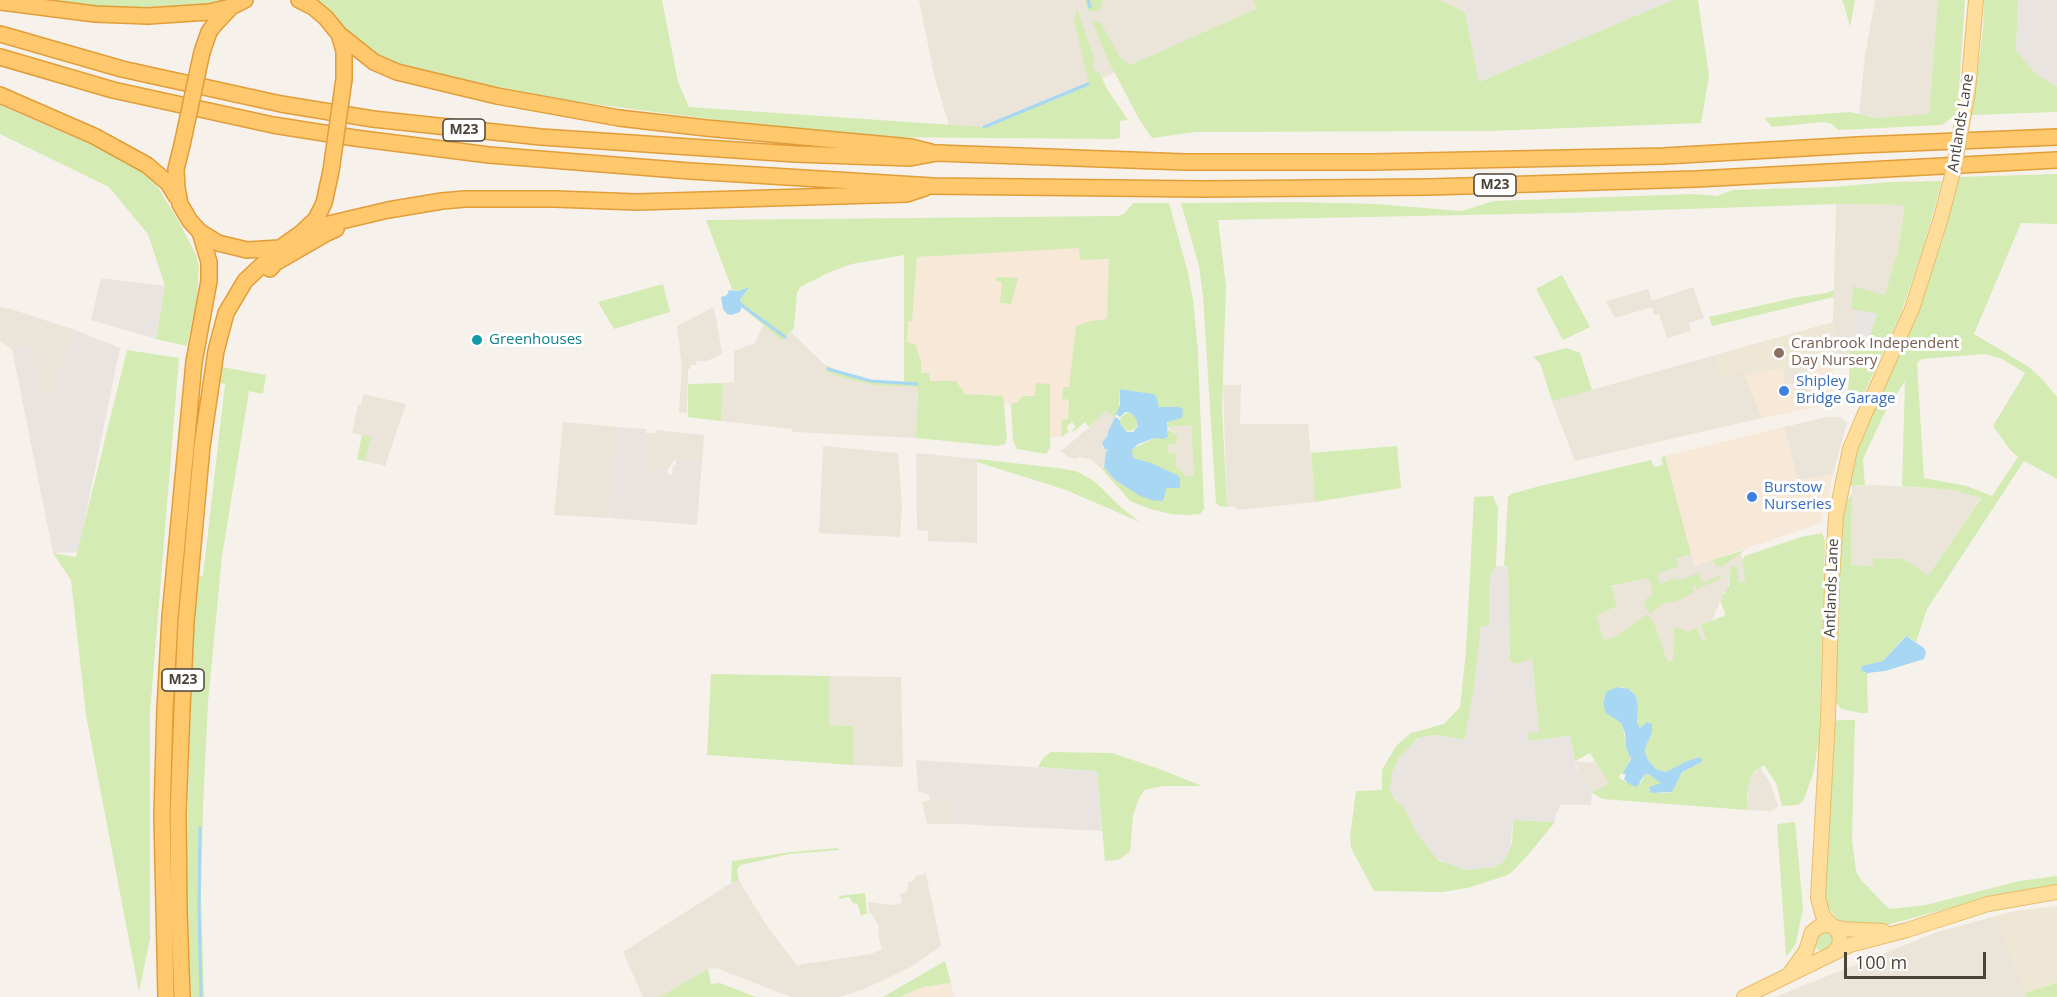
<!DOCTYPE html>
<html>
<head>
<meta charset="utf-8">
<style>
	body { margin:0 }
	#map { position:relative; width:2057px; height:997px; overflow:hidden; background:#f6f2eb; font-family:"Open Sans",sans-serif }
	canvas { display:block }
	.scale { position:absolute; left:1844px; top:952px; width:142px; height:27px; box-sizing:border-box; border:3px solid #4b4338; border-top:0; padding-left:8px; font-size:18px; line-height:21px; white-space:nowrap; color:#4b4338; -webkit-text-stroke:4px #fff; paint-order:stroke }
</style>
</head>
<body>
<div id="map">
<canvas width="2057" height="997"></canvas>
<div class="scale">100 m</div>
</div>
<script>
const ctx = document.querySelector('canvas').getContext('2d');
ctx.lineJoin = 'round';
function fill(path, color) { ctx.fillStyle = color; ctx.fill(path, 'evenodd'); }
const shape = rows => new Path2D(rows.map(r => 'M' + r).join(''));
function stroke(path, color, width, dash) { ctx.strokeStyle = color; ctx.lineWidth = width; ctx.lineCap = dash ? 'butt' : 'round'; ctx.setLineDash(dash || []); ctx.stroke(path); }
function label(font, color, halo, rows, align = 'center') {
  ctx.font = font + ' "Open Sans",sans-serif'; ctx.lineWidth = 6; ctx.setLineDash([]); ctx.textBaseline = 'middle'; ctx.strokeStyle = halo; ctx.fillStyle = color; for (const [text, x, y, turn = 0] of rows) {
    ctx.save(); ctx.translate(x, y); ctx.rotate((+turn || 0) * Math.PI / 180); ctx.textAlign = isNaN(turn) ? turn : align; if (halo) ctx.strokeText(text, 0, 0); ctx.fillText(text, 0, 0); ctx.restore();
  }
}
const residential = shape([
	[919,0,1253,0,1256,9,989,129,949,125,935,79],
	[1440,0,1463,0,1465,12],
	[1875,0,1938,0,1929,114,1881,118,1859,114,1865,56],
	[1836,204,1905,205,1898,250,1885,296,1857,380,1850,357,1809,364,1810,383,1808,383,1809,392,1796,393,1785,384,1745,375,1762,418,1575,461,1552,401,1833,322],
	[1693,287,1704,318,1689,323,1691,331,1667,338,1659,314,1654,315,1652,307,1615,318,1606,301,1648,289,1652,301],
	[0,307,11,309,75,330,54,392,37,391,32,347,12,349,0,341],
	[714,307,722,354,707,361,696,361,696,365,691,365,690,369,688,369,687,413,679,412,682,366,677,326],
	[763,325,782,340,791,332,825,365,842,373,875,381,918,383,916,438,793,432,792,429,721,421,723,383,734,382,734,351,755,343],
	[1223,385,1241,385,1240,424,1308,424,1315,502,1237,510,1235,506,1227,507],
	[363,394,406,404,385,466,365,461,371,437,352,433,358,405,361,405],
	[1105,410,1115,417,1109,435,1102,445,1104,450,1107,449,1108,451,1102,469,1090,459,1079,457,1076,459,1068,457,1061,451,1091,426],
	[1827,417,1840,417,1847,422,1833,474,1798,481,1784,427],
	[563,422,618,427,608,518,554,515],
	[1191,425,1194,476,1184,475,1182,471,1177,468,1174,453,1169,454,1168,445,1176,444,1178,436,1167,427],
	[656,430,704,435,702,462,674,460,667,471,644,470,646,433,655,433],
	[823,446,898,453,902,504,900,537,819,533],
	[916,453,977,459,977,543,928,541,928,531,917,530],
	[1877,485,1954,490,1981,497,1928,576,1907,561,1902,559,1874,558,1873,566,1851,565,1852,486],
	[1740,552,1743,558,1742,562,1747,581,1739,583,1737,573,1731,566,1727,592,1721,594,1723,600,1720,601,1712,621,1701,625,1706,639,1701,641,1674,628,1673,659,1670,662,1667,660,1655,625,1647,615,1618,635,1604,640,1596,616,1617,606,1610,587,1648,578,1646,570,1691,554,1694,566,1712,560,1714,564,1725,565],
	[829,676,901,677,903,767,853,765,853,726,829,725],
	[1595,760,1609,783,1592,793,1579,773,1575,761,1590,763],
	[1760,768,1770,783,1778,806,1771,811,1748,810,1748,785,1752,776],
	[932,799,957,801,956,824,927,824,922,802],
	[926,874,941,946,909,968,864,989,839,997,791,997,716,968,708,969,659,997,643,997,623,952,731,883,739,881,769,929,797,965,871,954,882,949,878,935,879,926,871,913,869,913,868,902,891,905,902,903,900,894,907,892,908,882,913,881,916,876],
	[2057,906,2057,997,1775,997,1937,932,2016,911]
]);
const commercial = shape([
	[1056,248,1080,248,1080,260,1110,259,1107,320,1069,387,1063,387,1062,399,1069,400,1068,419,1062,420,1061,437,1050,437,1050,384,1036,392,1035,396,1023,397,1018,402,1011,404,1003,404,1003,396,964,394,929,381,921,373,921,362,916,345,907,342,908,320,912,320,917,257],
	[1833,360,1832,404,1762,418,1744,375,1783,368,1785,384,1795,383,1796,393,1808,392,1808,383,1810,382,1808,364],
	[1784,427,1798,481,1833,474,1828,500,1823,510,1821,523,1694,566,1665,456],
	[951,983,954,997,900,997,923,987]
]);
const industrial = shape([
	[1463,0,1673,0,1479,82],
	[2018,0,2057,0,2057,87,2035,73,2016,50],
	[101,278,165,286,156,339,91,320],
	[75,330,120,348,78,552,53,553,12,349,32,346,37,391,54,392],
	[618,427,646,429,645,470,667,471,667,474,672,475,673,466,676,465,676,460,702,462,697,525,608,518],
	[1496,566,1508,567,1510,661,1516,664,1532,659,1539,733,1530,741,1570,736,1576,768,1592,793,1591,805,1560,805,1559,811,1556,812,1555,822,1513,820,1510,849,1502,863,1495,867,1465,870,1451,866,1435,857,1418,835,1404,808,1391,794,1389,786,1392,773,1402,753,1421,737,1440,735,1465,740,1475,680,1481,626,1489,626,1490,577],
	[916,760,1097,771,1102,831,956,824,956,801,930,800,929,795,918,791]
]);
const education = shape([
	[1834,322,1833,360,1744,375,1743,372,1721,378,1715,355],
	[2057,906,2057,997,2026,997,1995,916,2016,911]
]);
const green = shape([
	[21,0,225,0,214,6,181,9,115,9],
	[319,0,662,0,678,82,689,107,982,127,1089,84,1074,20,1077,9,1094,58,1092,63,1095,71,1099,72,1107,89,1128,120,1120,121,1120,138,1114,139,872,137,802,131,570,101,487,89,432,77,376,57,349,33,337,17],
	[1088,0,1103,0,1100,11,1088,11,1085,1],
	[1253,0,1440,0,1465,12,1479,82,1673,0,1698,0,1709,76,1701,123,1489,131,1196,132,1152,138,1139,119,1109,62,1092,21,1101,23,1119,56,1130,65,1256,9],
	[1842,0,1855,0,1850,27,1845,8],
	[1938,0,1965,0,1959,89,1955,115,1942,125,1838,130,1832,124,1824,122,1772,127,1764,118,1850,112,1877,118,1929,114],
	[1984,0,2018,0,2016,50,2035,73,2057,87,2057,112,1972,115,1983,30],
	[0,105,112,154,142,172,155,183,177,218,196,255,199,267,197,298,187,346,156,339,165,286,148,234,109,187,0,134],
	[2057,174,2057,224,2021,223,1974,334,2029,367,2043,380,2057,397,2057,479,2024,461,1927,609,1916,642,1905,636,1883,661,1864,666,1861,670,1865,673,1870,673,1867,674,1868,713,1861,713,1841,709,1836,702,1835,662,1838,564,1844,507,1848,499,1852,495,1851,565,1873,566,1873,558,1902,559,1914,565,1928,576,1981,498,1954,490,1902,486,1905,381,1884,414,1863,459,1865,485,1847,486,1847,479,1861,437,1924,291,1942,243,1959,177],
	[1985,354,2002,359,2025,373,1993,426,2011,451,2018,457,1992,496,1967,486,1924,478,1917,363,1922,359],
	[1942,181,1924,245,1901,313,1862,398,1857,402,1851,401,1848,394,1851,342,1867,345,1877,314,1852,309,1853,286,1885,295,1898,250,1905,205,1839,204,1564,213,1218,220,1226,286,1222,407,1227,507,1219,506,1216,503,1203,296,1199,266,1181,203,1297,202,1376,204,1461,211,1494,201,1693,194,1717,196,1733,190,1833,187,1889,182],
	[1133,203,1169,203,1188,273,1193,300,1198,352,1204,509,1200,514,1189,515,1171,514,1150,509,1130,501,1102,469,1104,467,1115,480,1130,489,1132,449,1155,438,1167,438,1168,437,1168,429,1178,436,1176,444,1168,445,1169,454,1175,453,1177,468,1182,471,1184,475,1194,476,1191,425,1167,427,1168,421,1181,418,1181,407,1160,408,1153,394,1120,389,1119,408,1115,417,1105,411,1089,427,1085,422,1073,432,1072,430,1076,427,1072,422,1066,427,1069,432,1061,437,1062,420,1068,419,1069,400,1062,399,1063,387,1069,387,1076,326,1090,321,1107,319,1109,259,1080,260,1079,248,917,257,912,321,908,321,907,342,916,345,921,362,921,373,929,373,930,381,956,381,965,394,1003,396,1007,438,1005,444,997,446,916,438,918,387,874,385,844,378,827,372,828,366,842,373,870,380,904,382,904,255,852,264,830,272,800,287,797,293,794,328,782,341,742,307,740,299,750,287,738,291,732,289,706,220,1118,216,1124,214],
	[1562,275,1590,327,1563,340,1536,289],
	[996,277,1018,278,1011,304,1000,303,1002,282,996,281],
	[663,284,670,312,614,329,598,302],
	[1834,290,1834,297,1712,326,1709,317,1798,297,1827,293],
	[1566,348,1580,353,1592,390,1552,401,1540,363,1533,357],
	[127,350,179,358,150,713,150,939,139,992,86,715,71,580,53,553,76,557],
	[222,367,266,375,263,394,249,391,222,556,208,702,203,807,201,894,204,997,191,997,186,884,192,644,198,576,203,576,225,384,220,383],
	[723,383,721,421,688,417,688,384],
	[1036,383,1050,384,1050,448,1046,454,1017,449,1013,441,1011,404,1018,402,1023,396,1035,396],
	'1120 422a9 9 0 1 1 18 0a9 9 0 1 1-18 0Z',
	[362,435,371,437,365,461,357,459],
	[1397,446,1401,488,1315,502,1311,453],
	[1665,456,1691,554,1676,559,1678,566,1657,574,1660,584,1676,578,1678,581,1698,573,1702,583,1720,575,1720,579,1697,589,1694,585,1692,587,1694,592,1677,601,1665,603,1650,614,1644,603,1646,599,1653,594,1649,578,1611,586,1617,606,1596,616,1604,640,1618,635,1647,614,1655,625,1667,660,1670,662,1673,659,1674,628,1684,629,1687,632,1697,628,1702,641,1706,639,1701,625,1726,615,1720,601,1723,599,1721,595,1727,592,1726,589,1729,586,1731,566,1734,565,1737,568,1739,583,1746,581,1742,561,1745,556,1801,537,1822,533,1825,540,1819,739,1813,775,1803,801,1798,805,1782,806,1776,783,1764,765,1754,772,1750,780,1747,795,1748,810,1603,799,1592,793,1609,783,1590,753,1575,761,1570,736,1529,741,1528,733,1539,732,1532,659,1516,664,1510,661,1508,567,1504,566,1508,497,1511,494,1536,487,1651,460,1654,467,1663,465,1661,457],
	[1621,687,1631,690,1636,696,1638,707,1637,722,1639,727,1642,728,1648,722,1652,725,1652,733,1646,746,1645,752,1648,760,1656,769,1666,772,1687,761,1700,757,1702,762,1682,772,1673,790,1670,793,1651,793,1649,789,1651,786,1661,784,1659,780,1648,774,1644,775,1641,783,1627,782,1619,778,1620,774,1623,774,1631,757,1626,747,1623,728,1621,723,1606,713,1603,704,1604,697,1612,689],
	[977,459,1058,468,1076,471,1094,481,1123,509,1140,522,1066,490,977,462],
	[1493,496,1498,508,1496,566,1490,577,1489,626,1481,626,1475,680,1465,740,1440,735,1426,736,1417,739,1399,758,1392,773,1390,790,1393,797,1404,808,1418,835,1438,860,1465,870,1495,867,1502,863,1508,853,1512,843,1513,820,1555,822,1528,855,1511,873,1505,876,1467,888,1443,892,1374,891,1351,848,1350,837,1356,791,1382,790,1382,770,1396,746,1411,733,1444,724,1460,707,1466,651,1474,497],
	[1745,550,1722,567,1716,566,1712,560],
	[711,674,829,676,829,725,853,726,853,765,707,755],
	[1839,720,1855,720,1852,840,1856,871,1861,880,1889,909,1926,905,2019,881,2057,876,2057,886,1998,895,1883,926,1846,923,1838,920,1827,906,1825,892,1834,722],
	[1051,752,1112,753,1157,768,1202,786,1163,786,1145,790,1139,798,1133,816,1130,852,1118,860,1105,861,1097,771,1038,767,1043,758],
	[1795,822,1803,908,1796,943,1791,951,1786,956,1777,824],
	[838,848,839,850,789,854,741,865,737,869,739,881,731,883,732,861,791,852],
	[865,893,867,914,861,915,857,903,854,904,849,897,840,899,839,896],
	[1825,927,1838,940,1826,952,1817,949,1813,939],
	[945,961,951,983,923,987,900,997,883,997],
	[708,969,711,984,720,983,756,997,659,997],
	[2057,983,2057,997,2026,997,2025,993]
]);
const parking = shape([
	[1855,310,1877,314,1867,345,1853,343]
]);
const water = shape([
	[750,287,740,299,742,305,740,312,731,315,727,314,723,309,721,297,727,295,729,290,738,291],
	[1120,389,1153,394,1156,396,1159,407,1179,407,1183,409,1182,418,1167,422,1168,437,1164,439,1155,438,1138,444,1132,450,1133,458,1151,463,1177,475,1180,478,1180,488,1166,488,1164,499,1162,501,1152,500,1140,496,1115,480,1104,467,1106,452,1108,451,1107,449,1105,450,1102,443,1108,435,1108,432,1115,417,1119,419,1121,425,1127,432,1133,432,1138,426,1136,418,1131,413,1125,412,1120,417,1116,414,1120,405],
	[1906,636,1924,648,1926,653,1924,659,1885,671,1867,673,1861,671,1862,666,1883,661],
	[1617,687,1629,689,1636,696,1638,707,1637,722,1640,728,1647,722,1652,724,1652,733,1646,746,1645,752,1648,760,1656,769,1666,772,1687,761,1700,757,1702,759,1702,762,1682,772,1672,792,1651,793,1649,787,1661,783,1648,774,1644,775,1637,787,1629,784,1624,779,1626,774,1623,774,1624,771,1631,759,1626,747,1625,733,1621,723,1606,713,1603,704,1606,692]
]);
const stream = shape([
	[1088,0,1090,7],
	[984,127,1088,84],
	[740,304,785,337],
	[828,369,871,381,917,384],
	[200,828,199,909,201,997]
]);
const major = shape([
	[1968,91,1976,0],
	[1834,952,1839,946,1840,936,1837,931,1823,916,1818,898,1828,718,1832,578,1836,516,1850,449,1863,418,1912,309,1941,218],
	[1790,973,1806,951,1812,932,1820,926,1827,925,1843,929,1883,931],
	[1744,997,1850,945,1907,930,1988,904,2057,892]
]);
const highway = shape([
	[299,0,313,7,326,18,339,34,344,51,344,79],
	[0,2,95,14,148,16,209,12,231,7],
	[0,34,122,69,281,104,373,119,541,137,795,154,910,158,937,153,1185,162,1372,162,1664,156,1858,145,2057,137],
	[339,34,374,62,397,72,497,96,619,118,706,128,911,147,931,152],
	[202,52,209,32,214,25,231,7,245,0],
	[0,57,113,90,273,125,355,138,489,155,690,171,933,186,1203,189,1430,187,1696,179,2057,160],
	[0,95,94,136,147,165,168,183,176,196],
	[182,145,176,169,177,188,180,204,190,221,200,232,218,243,247,250,280,248,301,233,316,219,324,203,331,171],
	[301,233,316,227,388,210,442,201,465,199,555,199,637,202,907,194,925,188],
	[270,269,275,263,327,233,336,229],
	[166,997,162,815,165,709,170,617,194,362,209,281,209,262,200,232],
	[182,997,179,912,178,814,182,709,186,622,202,446,216,351,226,313,245,281,280,248]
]);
const majorBridge = shape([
	[1941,218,1954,168,1968,91]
]);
const highwayBridge = shape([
	[182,145,202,52],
	[331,171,344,79]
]);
const markers = [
	[477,340,6,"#0f9aa8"],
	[1779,353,6,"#8d6e63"],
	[1784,391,6,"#3f7fe0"],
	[1752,497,6,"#3f7fe0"]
];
const shields = [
	[464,130,42],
	[1495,185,42],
	[183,680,42]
];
const shieldNames = [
	["M23",464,130],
	["M23",1495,185],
	["M23",183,680]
];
const streetNames = [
	["Antlands Lane",1961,123,-81],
	["Antlands Lane",1832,588,-88]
];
const cultureNames = [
	["Greenhouses",489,340]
];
const educationNames = [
	["Cranbrook Independent",1791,344],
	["Day Nursery",1791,361]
];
const shopNames = [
	["Shipley",1796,382],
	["Bridge Garage",1796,399],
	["Burstow",1764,488],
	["Nurseries",1764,505]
];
fill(residential, '#eae4d9');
fill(commercial, '#f7e8d7');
fill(industrial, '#e9e4e0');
fill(education, '#efe7d5');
fill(green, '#d4ebb4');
fill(parking, '#e8e5e3');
fill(water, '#a7d7f3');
stroke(stream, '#a7d7f3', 3);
stroke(major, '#e8bc68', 16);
stroke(highway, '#e29d39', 18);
stroke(major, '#ffde9b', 14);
stroke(highway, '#ffc86d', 15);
stroke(majorBridge, '#e8bc68', 16, []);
stroke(highwayBridge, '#e29d39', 18, []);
stroke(majorBridge, '#ffde9b', 14);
stroke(highwayBridge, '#ffc86d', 15);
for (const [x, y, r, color] of markers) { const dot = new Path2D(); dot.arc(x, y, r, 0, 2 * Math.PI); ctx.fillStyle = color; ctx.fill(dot); stroke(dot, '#fff', 2); }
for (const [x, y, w] of shields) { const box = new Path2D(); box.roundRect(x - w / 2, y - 11, w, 22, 4.5); ctx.fillStyle = '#fff'; ctx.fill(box); stroke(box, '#4b4338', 1.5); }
label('bold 14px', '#4b4338', null, shieldNames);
label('15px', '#4b4338', '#fff', streetNames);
label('15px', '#0d838f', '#fff', cultureNames, 'left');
label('15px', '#785e54', '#fff', educationNames, 'left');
label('15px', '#366cbe', '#fff', shopNames, 'left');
</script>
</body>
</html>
